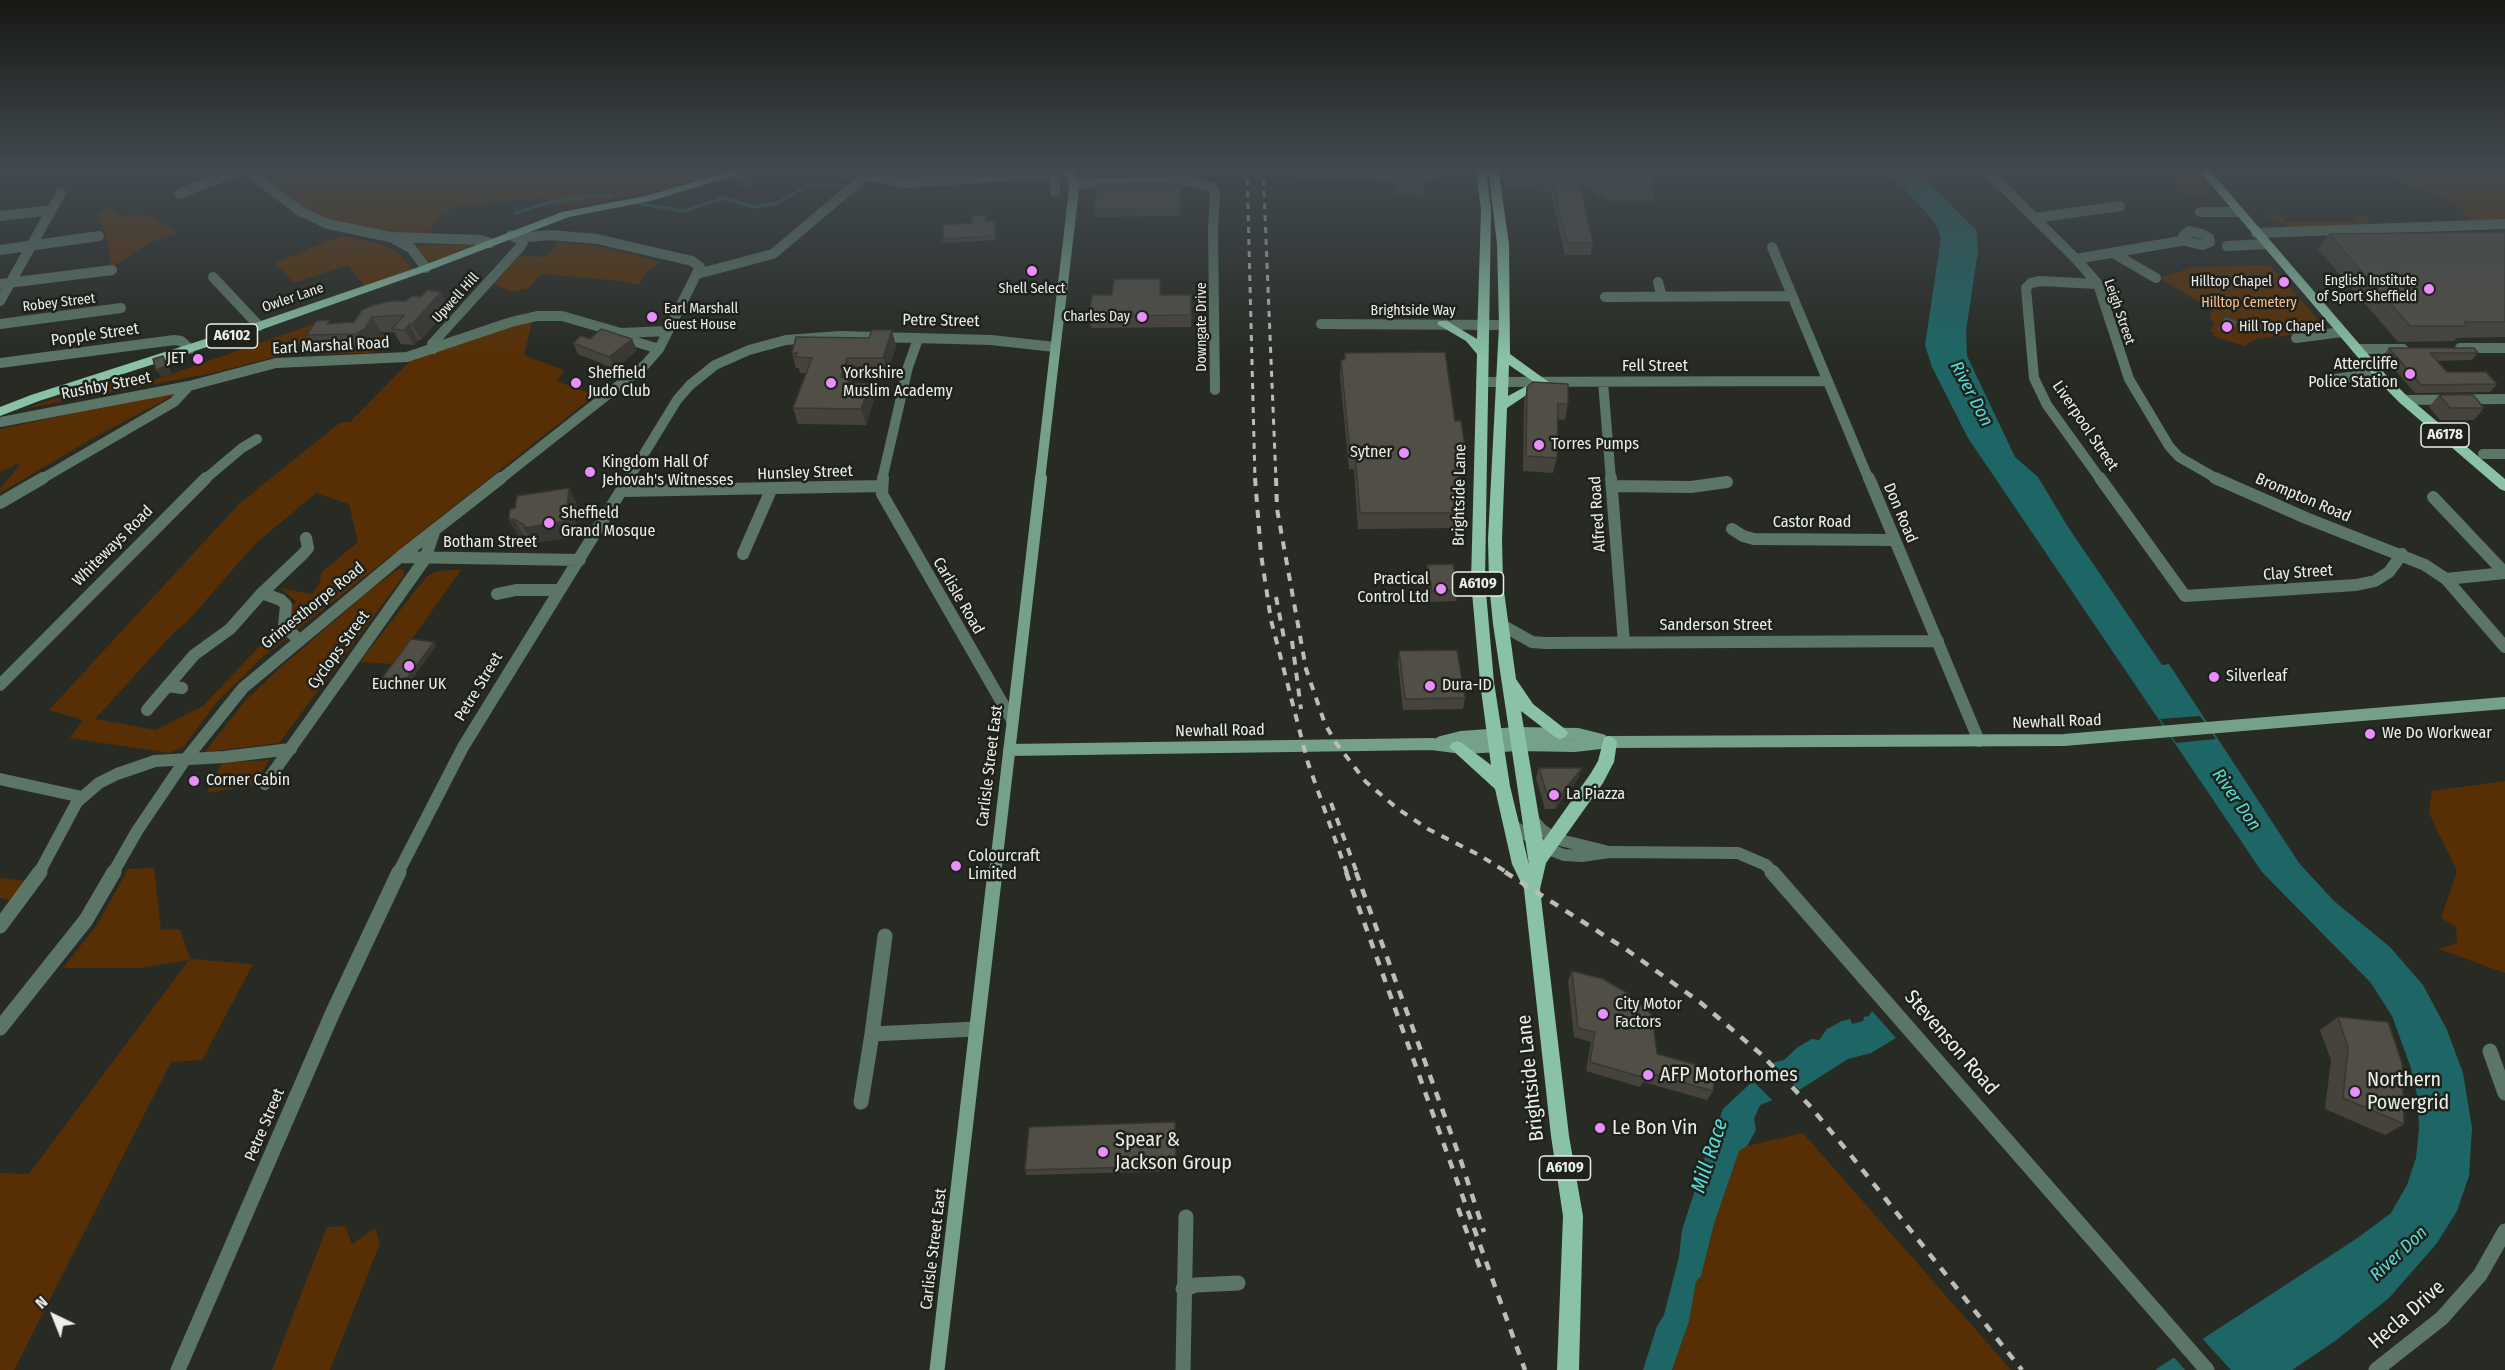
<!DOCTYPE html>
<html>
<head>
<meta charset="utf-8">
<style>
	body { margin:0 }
	#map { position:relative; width:2505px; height:1370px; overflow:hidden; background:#282b24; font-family:"Fira Sans Condensed",sans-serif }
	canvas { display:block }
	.north { position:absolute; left:24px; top:1286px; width:60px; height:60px; -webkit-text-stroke:4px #1e221b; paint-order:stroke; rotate:317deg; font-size:16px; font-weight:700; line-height:24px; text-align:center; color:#eceee9 }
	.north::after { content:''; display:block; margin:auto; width:21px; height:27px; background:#eceee9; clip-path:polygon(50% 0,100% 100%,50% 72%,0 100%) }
</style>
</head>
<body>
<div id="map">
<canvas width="2505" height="1370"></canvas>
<div class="north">N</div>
</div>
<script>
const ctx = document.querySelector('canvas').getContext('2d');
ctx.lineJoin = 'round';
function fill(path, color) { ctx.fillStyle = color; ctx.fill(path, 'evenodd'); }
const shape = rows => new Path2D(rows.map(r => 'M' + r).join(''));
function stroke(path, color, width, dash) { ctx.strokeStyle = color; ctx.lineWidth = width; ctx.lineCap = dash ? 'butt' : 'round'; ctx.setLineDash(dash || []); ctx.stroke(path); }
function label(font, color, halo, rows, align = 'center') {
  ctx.font = font + ' "Fira Sans Condensed",sans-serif'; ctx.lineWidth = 5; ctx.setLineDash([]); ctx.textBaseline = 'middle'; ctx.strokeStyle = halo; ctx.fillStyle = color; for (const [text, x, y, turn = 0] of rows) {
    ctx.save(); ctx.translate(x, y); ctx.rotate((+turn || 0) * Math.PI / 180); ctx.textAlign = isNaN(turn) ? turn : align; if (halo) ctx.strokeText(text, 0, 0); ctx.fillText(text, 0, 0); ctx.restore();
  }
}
const green = shape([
	[256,167,727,167,725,171,681,187,575,206,550,204,547,198,485,203,450,209,436,221,427,236,405,236,333,221,305,208],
	[2164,167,2189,167,2213,195,2186,195],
	[2361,167,2505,167,2505,220,2473,221,2452,201],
	[111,208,122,217,129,215,153,216,177,233,149,243,115,265,111,266,105,230,98,213],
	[2264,213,2282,217,2285,222,2359,221,2356,216,2367,216,2371,221,2369,225,2290,227,2267,217],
	[342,236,378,243,398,253,413,269,365,287,348,265,294,283,274,263],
	[558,242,593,245,660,261,646,273,639,285,621,281,542,274,529,288,512,292,494,284,519,256,546,257],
	[422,245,473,245,472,247,431,263,425,260,417,248],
	[2270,265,2328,331,2302,330,2298,334,2256,339,2244,346,2213,336,2214,333,2210,331,2215,322,2209,319,2212,310,2160,278,2193,267],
	[325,320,326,337,318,351,370,350,374,348,373,345,379,335,391,332,388,338,380,338,374,351,369,353,305,354,314,339,274,352,275,357,217,372,22,409,136,373,137,376,127,379,128,384,138,381,140,385],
	[532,322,524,355,565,371,556,381,595,395,260,659,217,702,184,746,170,753,70,738,83,720,49,710,239,504,341,422,350,422,410,361,508,327],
	[316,493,349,504,358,542,321,573,320,583,312,594,280,588,296,601,278,627,203,706,156,730,95,719,175,631,186,623,256,543],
	[174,392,176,394,95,437,0,493,0,488,20,465,17,464,0,472,0,429],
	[398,569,403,570,405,574,279,743,205,752,245,701,280,668,370,590],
	[449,570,461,570,394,664,360,662,426,577,435,572],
	[269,760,254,785,207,793,222,763],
	[2505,781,2505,973,2439,949,2457,943,2456,927,2441,918,2457,871,2429,813,2432,791],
	[154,868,161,930,180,929,190,959,253,964,202,1060,171,1062,14,1370,0,1370,0,1173,29,1174,189,960,139,968,63,968,97,925,128,869],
	[0,878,25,881,12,900,0,898],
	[1803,1133,2011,1370,1672,1370,1689,1321,1696,1282,1701,1276,1714,1224,1739,1151,1747,1146],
	[345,1226,352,1244,375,1228,380,1243,330,1370,272,1370,327,1227]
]);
const water = shape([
	[1881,167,1913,167,1977,231,1978,251,1966,331,1967,356,2015,457,2038,477,2068,527,2162,665,2169,664,2299,863,2334,901,2390,947,2423,985,2447,1030,2463,1073,2472,1128,2469,1176,2457,1211,2437,1243,2389,1298,2335,1341,2292,1370,2155,1370,2356,1239,2391,1213,2407,1185,2416,1158,2419,1129,2418,1099,2411,1068,2392,1016,2371,983,2262,872,1968,438,1932,367,1925,345,1941,238,1935,223,1906,190],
	[1872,1011,1896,1038,1871,1053,1848,1059,1799,1090,1760,1105,1754,1119,1756,1130,1747,1146,1739,1151,1714,1224,1701,1276,1696,1282,1689,1321,1672,1370,1643,1370,1657,1326,1664,1315,1679,1257,1682,1230,1700,1175,1700,1166,1706,1156,1707,1147,1711,1143,1723,1109,1772,1063,1784,1060,1798,1047,1812,1039,1819,1040,1827,1029,1842,1021,1850,1019,1852,1024,1863,1021,1864,1017,1869,1016]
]);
const pier = shape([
	[2200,716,2216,739,2176,743,2160,719],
	[1771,1061,1801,1092,1774,1102,1750,1078],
	[2200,1336,2231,1370,2185,1370,2172,1355]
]);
const stream = shape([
	[641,204,684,211,724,198,754,207,777,203,812,183,845,186],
	[515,213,555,201,596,195,611,197]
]);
const streetFar2 = shape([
	[242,167,300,211,328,224,390,237,481,240,490,243],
	[1983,167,2076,259,2098,284,2129,379,2169,446,2179,457,2219,480],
	[1050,168,1055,179,1055,192],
	[867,175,903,183,1053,173],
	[1074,184,1188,181,1213,188,1215,192,1213,229,1215,390],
	[179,194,244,168],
	[2200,212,2238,212],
	[0,216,51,210],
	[2035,218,2120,206],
	[2189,231,2202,234,2209,238,2210,242,2202,245,2189,242,2183,236,2189,231],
	[2256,233,2505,224],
	[394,239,411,248,426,268],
	[2227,246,2266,244],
	[1772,247,1869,480],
	[0,250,99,236],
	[2113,253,2156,278],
	[2076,259,2186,240],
	[697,274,773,254,876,167],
	[213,277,259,326],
	[1658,282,1662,297],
	[0,284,112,270],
	[2098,284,2040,281,2031,283,2026,288,2034,378,2047,405,2101,480],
	[1605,297,1792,296],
	[0,301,61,193],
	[0,324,121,308],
	[1321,324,1505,325],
	[622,333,668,331],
	[2296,338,2342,332],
	[2460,348,2505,348],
	[433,349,432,344,520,247,523,242,522,238],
	[2357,349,2403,349],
	[0,363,174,340,181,341,190,349],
	[2335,379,2378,373],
	[1481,382,1828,381],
	[1603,382,1611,480],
	[2404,400,2505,399],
	[0,422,189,386,276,363,407,357,511,322,537,316,562,316,621,333,633,341,659,349],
	[2483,454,2505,454],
	[40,480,174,402,189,386],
	[204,480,242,448,257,439],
	[499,480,645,365,659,349,700,267,692,261,597,239,551,235,516,238,511,235],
	[628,480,677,400,690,385,715,365,749,350,786,340,840,336,991,340,1055,347],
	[882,480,908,367,918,339]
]);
const streetFar1 = shape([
	[883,478,882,494,1012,720],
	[1611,478,1624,643],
	[1869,478,1979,741],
	[2100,478,2185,596,2356,585,2375,581,2389,572,2402,554],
	[2215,478,2306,518,2425,565,2446,579,2505,647],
	[1613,486,1691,487,1727,482],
	[622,491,881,486],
	[2433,497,2505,573],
	[0,503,43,478],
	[1732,529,1743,536,1754,539,1895,540],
	[743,554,771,490],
	[400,557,580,560],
	[2446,579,2505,573],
	[262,593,281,600,286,605,284,626,299,640],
	[497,594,516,590,560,590],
	[1500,624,1532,642,1545,643,1938,641],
	[0,685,206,478],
	[167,686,182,688],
	[147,710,194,655,230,629,262,593,303,554,308,548,306,538],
	[0,779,82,797],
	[265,784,425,559,434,532],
	[1532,819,1542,830,1556,839,1605,851],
	[1512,825,1548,849,1564,855,1582,856,1609,852,1738,853,1766,865,1773,873],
	[39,873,77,802,99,783,117,774,155,761,224,757,291,749],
	[113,873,137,831,185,760,243,688,400,557,501,478],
	[398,873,463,747,629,478]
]);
const street = shape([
	[1772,872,2207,1370],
	[0,926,40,872],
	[885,936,872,1034,976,1029],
	[0,1028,86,920,114,872],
	[2490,1051,2505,1093],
	[861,1102,872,1034],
	[1183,1289,1196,1285,1238,1283],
	[178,1370,333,1012,399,872],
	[1183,1370,1186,1217],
	[2376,1370,2442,1318,2480,1275,2505,1231]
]);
const secondaryFar2 = shape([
	[1040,480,1073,198,1074,184,1068,167]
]);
const secondaryFar1 = shape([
	[1441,742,1461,737,1517,733,1578,734,1602,740],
	[1009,750,1432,744,1463,748,1519,745,1574,746,1609,742,2064,740,2505,703],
	[995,873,1041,478]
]);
const secondary = shape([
	[937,1370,995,872]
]);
const primary = shape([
	[746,167,763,167,650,201,569,217,430,270,263,329,39,401,0,416,0,407,31,395,255,323,422,266,562,212,645,196,746,167],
	[1476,167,1486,167,1491,211,1485,581,1494,682,1510,786,1529,865,1493,624,1489,584,1488,539,1499,325,1497,244,1488,167,1498,167,1509,244,1510,354,1550,383,1531,392,1507,408,1502,539,1503,584,1516,679,1533,704,1565,729,1568,733,1565,737,1560,739,1555,737,1521,711,1543,841,1591,773,1598,761,1604,738,1609,736,1614,738,1617,742,1614,762,1603,783,1546,863,1540,889,1569,1136,1583,1216,1579,1370,1557,1370,1563,1216,1551,1136,1524,889,1512,864,1495,789,1449,747,1452,743,1457,741,1462,743,1491,765,1480,682,1471,581,1477,354,1466,341,1437,324,1439,321,1447,321,1477,339,1481,211,1476,167],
	[1509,365,1534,382,1508,396,1509,365],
	[2196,167,2207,167,2386,375,2408,397,2505,479,2505,491,2500,489,2400,403,2378,381,2196,167]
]);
const railFar2 = shape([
	[1247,167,1255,480],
	[1263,167,1276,480]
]);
const railFar1 = shape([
	[1255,478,1261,554,1271,620,1308,763,1347,873],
	[1276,478,1277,509,1306,669,1325,724,1336,743,1366,782,1398,809,1428,829,1479,855,1508,873],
	[1276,597,1284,638],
	[1292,641,1301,709],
	[1331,803,1357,873]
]);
const rail = shape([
	[1346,872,1525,1370],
	[1356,872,1461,1161,1484,1232],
	[1505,872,1627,950,1701,1003,1762,1055,1809,1105,1849,1153,2022,1370],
	[1458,1208,1480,1268]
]);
const wall = shape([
	[812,167,853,167,855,175,850,179,815,176],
	[1294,167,1437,169,1436,181,1424,181,1424,196,1396,194,1395,181,1294,180],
	[1501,167,1648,167,1655,189,1652,201,1608,201,1579,184,1593,243,1590,255,1565,255,1550,191,1506,190],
	[1181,192,1180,216,1095,217,1094,209],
	[987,221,995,221,996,240,943,243,943,239],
	[2505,232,2505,337,2457,338,2454,341,2398,342,2318,249,2329,234],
	[1161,291,1161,295,1192,307,1191,327,1091,328,1089,316,1112,295],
	[406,301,449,307,421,340,418,340,414,345,401,344,394,332,381,332,374,344,365,349,317,351,307,335,332,324,354,322],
	[2225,316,2234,330,2231,334,2217,329],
	[573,343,637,350,615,369,578,354],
	[896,346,887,374,851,374,850,377,852,383,874,400,866,425,798,424,793,408,806,373,800,373,799,368,796,368,792,353],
	[2389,348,2478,353,2472,360,2437,361,2447,372,2497,384,2490,392,2415,393,2383,356],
	[1345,353,1455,421,1467,461,1464,476,1461,476,1460,481,1465,513,1462,528,1358,529,1354,469,1349,469,1340,376,1341,360,1344,360],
	[1527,387,1568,404,1565,420,1557,419,1557,458,1553,473,1523,471,1524,403],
	[2439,395,2484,408,2474,420,2440,420,2429,407],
	[569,488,577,504,575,537,533,543,530,539,523,535,518,536,509,520,515,508],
	[1427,565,1458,590,1456,601,1430,602,1426,577],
	[436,646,405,689,382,685,379,682],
	[1399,651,1465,698,1463,709,1403,710,1398,663],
	[1539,768,1582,768,1578,779,1555,809,1545,809,1536,778],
	[1572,971,1657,1054,1713,1091,1707,1100,1643,1082,1640,1087,1586,1071,1591,1042,1574,1037,1568,981],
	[2338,1017,2404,1124,2385,1135,2325,1109,2331,1060,2320,1030],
	[1175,1122,1176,1171,1027,1175,1025,1170]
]);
const shadedWall = shape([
	[848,167,853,167,855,175,850,179,848,168],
	[756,178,758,185,740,188,738,181],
	[441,292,449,307,421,340,412,324],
	[372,317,381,332,374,344,365,349,356,334],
	[409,324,418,340,414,345,405,330],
	[892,330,896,346,887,374,883,358],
	[632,339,637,350,615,369,609,357],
	[163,356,168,364,172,374,162,377,156,370],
	[847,358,851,374,850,378,850,377,855,393,841,377],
	[870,384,874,400,866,425,861,409],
	[569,488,577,504,575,537,533,543,524,528],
	[514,519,523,535,518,536,509,520],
	[434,642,436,646,405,689,402,685],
	[1582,768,1578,779,1555,809,1558,798]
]);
const building = shape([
	[747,167,750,167,756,178,738,181,737,170,747,167],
	[1294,167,1437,167,1437,169,1423,169,1425,184,1397,182,1396,169,1294,168,1294,167],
	[1505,167,1648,167,1655,189,1610,189,1576,169,1593,243,1567,243,1552,179,1507,179,1505,167],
	[1097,184,1181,184,1180,208,1094,209,1097,184],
	[986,215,986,221,995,221,995,236,943,239,943,225,972,223,972,216,986,215],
	[2505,232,2505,322,2464,322,2467,326,2410,326,2329,234,2505,232],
	[1114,279,1160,279,1160,295,1191,295,1191,315,1089,316,1092,295,1112,295,1114,279],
	[427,290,441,292,412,324,409,324,405,330,392,329,404,315,372,317,365,329,356,334,307,335,316,321,330,320,327,324,354,322,362,310,374,305,391,301,406,301,412,296,421,297,427,290],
	[2225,316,2238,321,2234,330,2220,326,2225,316],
	[601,329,632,339,609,357,573,343,581,336,590,339,601,329],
	[872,330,892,330,883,358,847,358,841,377,850,377,848,383,870,384,861,409,793,408,812,358,795,357,797,353,792,353,796,337,869,338,872,330],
	[2389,348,2474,348,2478,353,2430,353,2447,372,2486,372,2497,384,2421,385,2389,348],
	[1445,352,1455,421,1461,421,1467,461,1461,461,1462,467,1458,467,1465,513,1360,513,1355,453,1350,453,1341,360,1345,360,1345,353,1445,352],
	[163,356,166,366,156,370,153,359,163,356],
	[1533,382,1568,384,1568,404,1558,404,1557,458,1526,456,1527,387,1533,382],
	[2439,395,2473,395,2484,408,2450,408,2439,395],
	[569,488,566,521,524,528,524,525,514,519,509,520,510,509,515,508,517,496,569,488],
	[1453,564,1458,590,1432,591,1427,565,1453,564],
	[411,639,434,642,402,685,379,682,411,639],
	[1457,650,1465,698,1405,699,1399,651,1457,650],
	[1539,768,1582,768,1558,798,1548,798,1539,768],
	[1572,971,1603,979,1627,993,1652,1015,1657,1054,1715,1070,1713,1091,1646,1072,1645,1078,1590,1062,1595,1032,1578,1028,1572,971],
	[2338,1017,2388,1022,2402,1063,2404,1124,2343,1098,2348,1048,2338,1017],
	[1175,1122,1176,1166,1025,1170,1029,1127,1175,1122]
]);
const markers = [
	[1032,271,6,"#ea8dfd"],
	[2284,282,6,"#ea8dfd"],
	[2429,289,6,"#ea8dfd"],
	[652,317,6,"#ea8dfd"],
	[1142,317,6,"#ea8dfd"],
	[2227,327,6,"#ea8dfd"],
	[198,359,6,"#ea8dfd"],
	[2410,374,6,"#ea8dfd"],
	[576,383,6,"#ea8dfd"],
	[831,383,6,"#ea8dfd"],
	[1539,445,6,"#ea8dfd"],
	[1404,453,6,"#ea8dfd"],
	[590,472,6,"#ea8dfd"],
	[549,523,6,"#ea8dfd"],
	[1441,589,6,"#ea8dfd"],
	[409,666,6,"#ea8dfd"],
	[2214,677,6,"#ea8dfd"],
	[1430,686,6,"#ea8dfd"],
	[2370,734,6,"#ea8dfd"],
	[194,781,6,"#ea8dfd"],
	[1554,795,6,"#ea8dfd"],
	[956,866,6,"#ea8dfd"],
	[1603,1014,6,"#ea8dfd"],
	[1648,1075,6,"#ea8dfd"],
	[2355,1092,6,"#ea8dfd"],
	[1600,1128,6,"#ea8dfd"],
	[1103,1152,6,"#ea8dfd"]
];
const farPoinames = [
	["English Institute",2417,281],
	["of Sport Sheffield",2417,297],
	["Hilltop Chapel",2272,282],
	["Shell Select",1032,289,"center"],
	["Earl Marshall",664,309,"left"],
	["Guest House",664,325,"left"],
	["Charles Day",1130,317],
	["Hill Top Chapel",2239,327,"left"]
];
const farStreetnames = [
	["Owler Lane",293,298,-19],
	["Upwell Hill",456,298,-48],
	["Robey Street",59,303,-7],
	["Brightside Way",1413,311],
	["Leigh Street",2119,312,71],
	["Downgate Drive",1202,327,-90]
];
const farParknames = [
	["Hilltop Cemetery",2249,303]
];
const shields = [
	[232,336,51],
	[2445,435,48],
	[1478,584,51],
	[1565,1168,51]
];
const shieldNames = [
	["A6102",232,336],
	["A6178",2445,435],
	["A6109",1478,584],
	["A6109",1565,1168]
];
const streetNames = [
	["Petre Street",941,321,1],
	["Popple Street",95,335,-8],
	["Earl Marshal Road",331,346,-3],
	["Fell Street",1655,367],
	["Rushby Street",106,386,-11],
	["Liverpool Street",2085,426,56],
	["Hunsley Street",805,473,-2],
	["Brightside Lane",1460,495,-89],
	["Brompton Road",2303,498,23],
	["Don Road",1900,513,67],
	["Alfred Road",1598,514,-94],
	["Castor Road",1812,523],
	["Botham Street",490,543],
	["Whiteways Road",113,546,-45],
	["Clay Street",2298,573,-4],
	["Carlisle Road",958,596,60],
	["Grimesthorpe Road",313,606,-39],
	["Sanderson Street",1716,626],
	["Cyclops Street",339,650,-54],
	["Petre Street",479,687,-59],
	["Newhall Road",2057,722,-2],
	["Newhall Road",1220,731,-1],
	["Carlisle Street East",990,766,-83],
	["Petre Street",265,1125,-67],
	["Carlisle Street East",934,1249,-83]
];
const poiNames = [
	["JET",186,359,"right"],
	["Attercliffe",2398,365,"right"],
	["Police Station",2398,383,"right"],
	["Sheffield",588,374],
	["Judo Club",588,392],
	["Yorkshire",843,374],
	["Muslim Academy",843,392],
	["Torres Pumps",1551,445],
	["Sytner",1392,453,"right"],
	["Kingdom Hall Of",602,463],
	["Jehovah's Witnesses",602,481],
	["Sheffield",561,514],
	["Grand Mosque",561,532],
	["Practical",1429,580,"right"],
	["Control Ltd",1429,598,"right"],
	["Silverleaf",2226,677],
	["Euchner UK",409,685,"center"],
	["Dura-ID",1442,686],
	["We Do Workwear",2382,734],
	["Corner Cabin",206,781],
	["La Piazza",1566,795],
	["Colourcraft",968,857],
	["Limited",968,875],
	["City Motor",1615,1005],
	["Factors",1615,1023]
];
const waterNames = [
	["River Don",1971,394,62],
	["River Don",2236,800,55],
	["River Don",2399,1254,-43]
];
const nearStreetnames = [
	["Stevenson Road",1951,1043,49],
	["Brightside Lane",1531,1078,-96],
	["Hecla Drive",2407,1315,-41]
];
const nearPoinames = [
	["AFP Motorhomes",1660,1075],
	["Northern",2367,1080],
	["Powergrid",2367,1103],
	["Le Bon Vin",1612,1128],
	["Spear &",1115,1140],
	["Jackson Group",1115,1163]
];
const nearWaternames = [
	["Mill Race",1710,1156,-72]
];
fill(green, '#582f04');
fill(water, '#1e6665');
fill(pier, '#282b24');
stroke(stream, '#1e6665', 3);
stroke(streetFar2, '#5b7667', 10);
stroke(streetFar1, '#5b7667', 12);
stroke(street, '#5b7667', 15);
stroke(secondaryFar2, '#75a189', 10);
stroke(secondaryFar1, '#75a189', 12);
stroke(secondary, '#75a189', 15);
fill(primary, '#89c2a4');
stroke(railFar2, '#bbbeb8', 3, [6, 6]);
stroke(railFar1, '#bbbeb8', 4, [8, 8]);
stroke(rail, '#bbbeb8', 4.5, [9, 9]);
fill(wall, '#46433c');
fill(shadedWall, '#393731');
fill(building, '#514e46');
stroke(building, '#393731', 1.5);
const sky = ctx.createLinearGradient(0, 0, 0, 359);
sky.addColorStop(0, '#161814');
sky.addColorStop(0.47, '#424a50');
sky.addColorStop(1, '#424a5000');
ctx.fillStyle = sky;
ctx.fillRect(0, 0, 2505, 359);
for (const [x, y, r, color] of markers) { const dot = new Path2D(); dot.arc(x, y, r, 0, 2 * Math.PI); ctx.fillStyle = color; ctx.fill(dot); stroke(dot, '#1e221b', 2); }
label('14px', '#eceee9', '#1e221b', farPoinames, 'right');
label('14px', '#eceee9', '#1e221b', farStreetnames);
label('14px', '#fbc08f', '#1e221b', farParknames);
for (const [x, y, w] of shields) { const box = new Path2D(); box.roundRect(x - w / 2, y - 12, w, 24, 4.5); ctx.fillStyle = '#1e221b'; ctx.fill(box); stroke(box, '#eceee9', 1.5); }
label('bold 15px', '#eceee9', null, shieldNames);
label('16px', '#eceee9', '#1e221b', streetNames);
label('16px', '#eceee9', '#1e221b', poiNames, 'left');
label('italic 18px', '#55dddb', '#1e221b', waterNames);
label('20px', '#eceee9', '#1e221b', nearStreetnames);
label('20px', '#eceee9', '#1e221b', nearPoinames, 'left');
label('italic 21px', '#55dddb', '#1e221b', nearWaternames);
</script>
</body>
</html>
